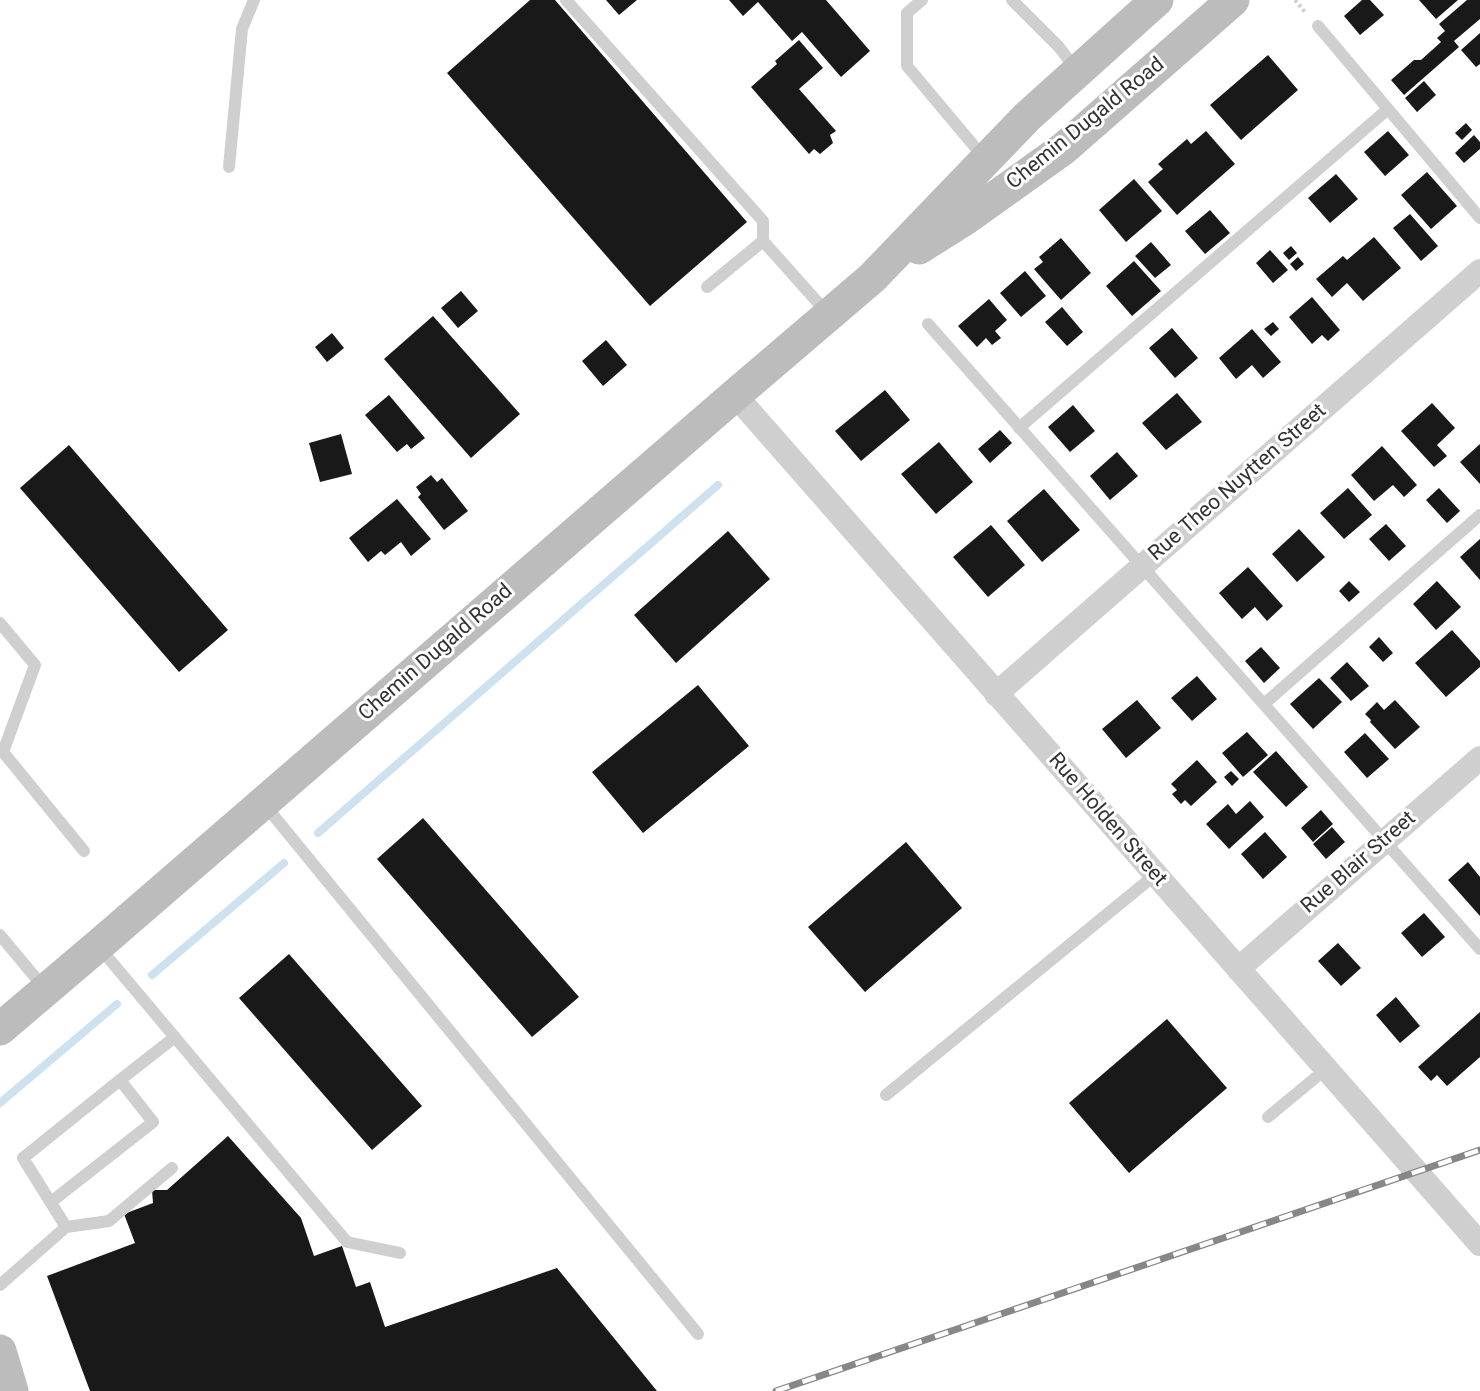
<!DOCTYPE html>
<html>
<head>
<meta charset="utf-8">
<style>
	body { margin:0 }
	canvas { display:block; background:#fff }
</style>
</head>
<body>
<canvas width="1480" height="1391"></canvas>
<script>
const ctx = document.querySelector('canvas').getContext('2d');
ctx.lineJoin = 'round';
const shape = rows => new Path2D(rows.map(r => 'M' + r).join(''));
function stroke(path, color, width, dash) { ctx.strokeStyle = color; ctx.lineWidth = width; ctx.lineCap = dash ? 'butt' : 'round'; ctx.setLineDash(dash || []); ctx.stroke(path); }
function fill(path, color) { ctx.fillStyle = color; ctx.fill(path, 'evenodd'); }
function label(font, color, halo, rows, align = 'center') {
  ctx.font = font + ' Roboto,sans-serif'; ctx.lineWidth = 6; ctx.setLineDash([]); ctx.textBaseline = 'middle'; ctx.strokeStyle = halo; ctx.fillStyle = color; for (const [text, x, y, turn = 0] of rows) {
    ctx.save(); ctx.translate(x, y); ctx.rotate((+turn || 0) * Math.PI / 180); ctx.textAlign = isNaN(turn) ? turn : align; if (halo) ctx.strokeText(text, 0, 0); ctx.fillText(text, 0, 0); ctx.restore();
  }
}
const stream = shape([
	[318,833,718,485],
	[152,975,284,863],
	[0,1103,117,1004]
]);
const building = shape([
	[530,0,555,0,747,222,650,306,447,73],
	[606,0,637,0,619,15],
	[729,0,826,0,870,51,841,77,802,32,792,41,758,2,743,16],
	[1362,0,1370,0,1384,15,1360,35,1344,16],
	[1419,0,1458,0,1436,19],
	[1467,0,1480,0,1480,19,1454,41,1459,47,1404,95,1391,80,1414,60,1421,60,1441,42,1437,38,1445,31,1439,24],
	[1480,33,1480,64,1476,67,1461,50],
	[799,40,823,68,799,89,836,131,830,135,833,143,820,154,814,149,809,154,751,87,777,64,775,61],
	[1268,55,1298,90,1241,140,1210,105],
	[1424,81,1436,95,1417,112,1405,98],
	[1466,123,1472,130,1462,140,1455,133],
	[1206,131,1235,164,1177,215,1148,182,1163,169,1158,164,1187,139,1191,144],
	[1388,131,1409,155,1385,176,1364,152],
	[1474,135,1480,142,1480,149,1464,163,1455,153],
	[1427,172,1457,206,1431,229,1401,195],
	[1336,174,1358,199,1330,223,1308,198],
	[1134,179,1162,211,1126,242,1099,210],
	[1210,210,1230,233,1205,254,1185,231],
	[1410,214,1438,246,1421,261,1393,228],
	[1374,237,1401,268,1363,301,1347,283,1332,297,1316,279,1343,256,1347,260],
	[1061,238,1091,273,1061,300,1034,269,1043,262,1039,257],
	[1151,242,1171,265,1155,278,1135,256],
	[1291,246,1297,253,1289,260,1283,253],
	[1270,250,1288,270,1273,283,1256,263],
	[1298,257,1304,264,1296,271,1290,264],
	[1134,261,1161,291,1132,316,1106,286],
	[1025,271,1046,296,1021,317,1000,293],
	[461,291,478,311,458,328,441,308],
	[1312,297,1340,330,1328,341,1322,335,1312,344,1289,317],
	[989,299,1007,320,995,331,1001,338,992,345,986,338,977,347,958,326],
	[1062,307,1083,332,1067,346,1045,322],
	[433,316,520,414,471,458,384,359],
	[1273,322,1279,329,1271,336,1264,329],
	[1172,328,1198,358,1175,378,1149,348],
	[1252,329,1281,362,1263,378,1252,365,1236,379,1219,358],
	[332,333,344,348,327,362,315,347],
	[606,340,627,365,603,386,582,361],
	[885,390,910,420,861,461,835,431],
	[1177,393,1202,422,1166,450,1142,423],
	[389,395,425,438,411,449,407,444,397,452,365,415],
	[1432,403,1455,428,1437,445,1447,456,1434,467,1401,431],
	[1073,405,1095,431,1070,452,1048,427],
	[1000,430,1012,443,990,463,978,449],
	[341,434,352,474,320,482,309,443],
	[939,442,973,482,936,514,901,474],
	[1480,444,1480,484,1460,462],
	[69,445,228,630,179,672,20,488],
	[1382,446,1417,485,1404,497,1393,485,1374,501,1351,475],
	[1117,452,1138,476,1110,500,1090,476],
	[431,475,437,482,442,478,468,511,444,530,418,497,421,494,416,487],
	[1348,488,1372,515,1344,539,1320,513],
	[1439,488,1460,511,1447,523,1426,500],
	[1044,489,1080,530,1042,562,1007,521],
	[397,499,431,539,411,556,401,542,385,555,381,551,368,562,349,538],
	[1386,524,1406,546,1389,561,1369,539],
	[991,525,1025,565,988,597,953,557],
	[1299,529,1325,557,1297,582,1272,554],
	[728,531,770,579,676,663,634,615],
	[1480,539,1480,580,1460,557],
	[1248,567,1283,606,1267,621,1255,607,1242,619,1219,593],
	[1349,581,1360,592,1349,602,1339,591],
	[1437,581,1461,607,1436,630,1413,604],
	[1452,630,1480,661,1480,667,1446,697,1415,663],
	[1379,637,1393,653,1383,662,1369,647],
	[1261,647,1280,668,1264,683,1245,661],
	[1347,662,1369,686,1351,701,1330,678],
	[1197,676,1217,699,1192,721,1171,698],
	[1319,678,1342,702,1313,729,1290,704],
	[698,685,749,746,643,833,592,772],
	[1137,700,1161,728,1126,758,1102,729],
	[1395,700,1420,727,1395,749,1370,722,1371,720,1365,714,1377,702,1384,710],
	[1247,732,1268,755,1243,777,1222,753],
	[1365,733,1389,759,1367,778,1344,752],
	[1276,751,1308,787,1286,807,1253,772],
	[1197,760,1217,782,1191,806,1185,800,1181,804,1172,794,1177,790,1171,784],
	[1231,771,1239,779,1232,786,1224,777],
	[1250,801,1264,817,1229,849,1206,824,1228,804,1236,814],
	[1321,810,1333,824,1313,842,1301,828],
	[423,818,579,997,532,1037,377,859],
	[1332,827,1345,842,1326,859,1313,844],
	[1265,832,1287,857,1263,879,1241,854],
	[906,842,962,908,865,992,808,927],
	[1468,862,1480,877,1480,916,1448,880],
	[1424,913,1445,937,1422,957,1401,933],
	[1338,943,1361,968,1341,986,1318,961],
	[289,954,422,1106,372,1150,239,998],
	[1396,997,1420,1026,1400,1043,1376,1015],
	[1480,1012,1480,1057,1447,1086,1437,1075,1431,1081,1418,1067],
	[1167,1019,1227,1088,1129,1173,1069,1103],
	[228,1136,301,1218,314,1256,342,1246,356,1287,370,1282,385,1327,557,1268,657,1391,90,1391,47,1276,135,1243,124,1214,153,1203,152,1190,167,1190]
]);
const path = shape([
	[1295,0,1305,12]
]);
const lane = shape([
	[566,0,763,221,763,241],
	[922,0,907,13,907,66,985,159],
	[1012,0,1059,47,1077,71],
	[1318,26,1480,218],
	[229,167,242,29,254,0],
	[707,287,763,241,829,315],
	[928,324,1480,949],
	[1019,428,1388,109],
	[0,623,35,665,3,752,84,851],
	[1264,704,1480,515],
	[264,804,698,1334],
	[0,935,45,989],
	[99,947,347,1242,400,1253],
	[120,1080,175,1037],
	[886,1095,1155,875],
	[1268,1117,1326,1069],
	[66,1227,109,1221,172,1168],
	[0,1285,66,1227,23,1158,120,1080,153,1122,51,1202]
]);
const street = shape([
	[735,395,1480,1244],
	[996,694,1480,271],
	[1238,969,1480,758]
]);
const secondary = shape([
	[919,248,965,219,1063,149,1233,0],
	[0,1029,107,938,735,395,872,278,1027,117,1157,0],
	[0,1351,12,1391]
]);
const rail = shape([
	[776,1391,1480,1150]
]);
const streetNames = [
	["Chemin Dugald Road",1086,124,-39],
	["Rue Theo Nuytten Street",1238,483,-41],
	["Chemin Dugald Road",436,653,-41],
	["Rue Holden Street",1107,820,49],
	["Rue Blair Street",1359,863,-41]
];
stroke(stream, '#cde2ee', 8);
fill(building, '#191919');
stroke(path, '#cfcfcf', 4, [3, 3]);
stroke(lane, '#cfcfcf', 12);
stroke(street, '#cfcfcf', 24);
stroke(secondary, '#bcbcbc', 33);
stroke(rail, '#878787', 7);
stroke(rail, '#fff', 4.5, [14]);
label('21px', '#323232', '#fff', streetNames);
</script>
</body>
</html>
